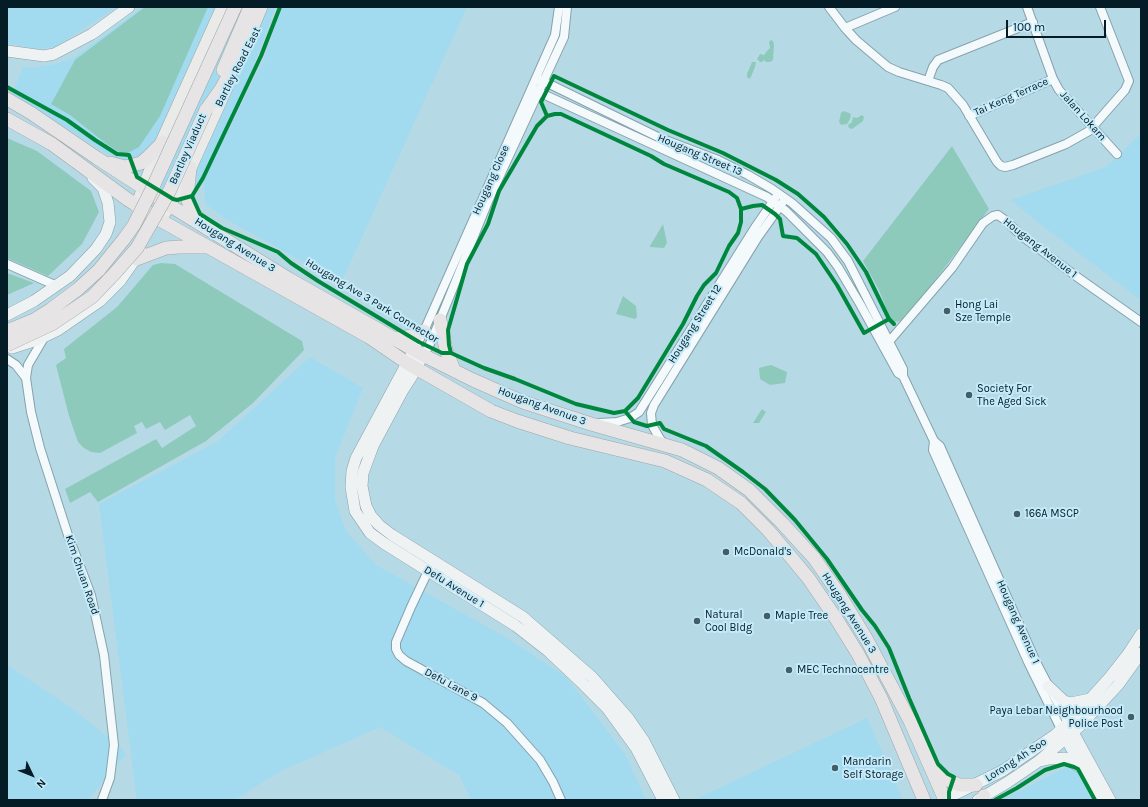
<!DOCTYPE html>
<html>
<head>
<meta charset="utf-8">
<style>
	body { margin:0 }
	#map { position:relative; width:1148px; height:807px; overflow:hidden; background:#b6d9e6; font-family:Karla,sans-serif }
	canvas { display:block }
	.frame { position:absolute; inset:0; border:8px solid #031c25; pointer-events:none }
	.north { position:absolute; left:12px; top:755px; width:40px; height:40px; -webkit-text-stroke:3px #c5eaf9; paint-order:stroke; rotate:133deg; font-size:11px; font-weight:700; line-height:16px; text-align:center; color:#031c25 }
	.north::after { content:''; display:block; margin:auto; width:14px; height:18px; background:#031c25; clip-path:polygon(50% 0,100% 100%,50% 72%,0 100%) }
	.scale { position:absolute; left:1006px; top:20px; width:100px; height:18px; box-sizing:border-box; border:2px solid #031c25; border-top:0; padding-left:5px; font-size:12px; line-height:14px; white-space:nowrap; color:#031c25; -webkit-text-stroke:3px #c5eaf9; paint-order:stroke }
</style>
</head>
<body>
<div id="map">
<canvas width="1148" height="807"></canvas>
<div class="frame"></div>
<div class="north">N</div>
<div class="scale">100 m</div>
</div>
<script>
const ctx = document.querySelector('canvas').getContext('2d');
ctx.lineJoin = 'round';
function fill(path, color) { ctx.fillStyle = color; ctx.fill(path, 'evenodd'); }
const shape = rows => new Path2D(rows.map(r => 'M' + r).join(''));
function stroke(path, color, width, dash) { ctx.strokeStyle = color; ctx.lineWidth = width; ctx.lineCap = dash ? 'butt' : 'round'; ctx.setLineDash(dash || []); ctx.stroke(path); }
function label(font, color, halo, rows, align = 'center') {
  ctx.font = font + ' Karla,sans-serif'; ctx.lineWidth = 4; ctx.setLineDash([]); ctx.textBaseline = 'middle'; ctx.strokeStyle = halo; ctx.fillStyle = color; for (const [text, x, y, turn = 0] of rows) {
    ctx.save(); ctx.translate(x, y); ctx.rotate((+turn || 0) * Math.PI / 180); ctx.textAlign = isNaN(turn) ? turn : align; if (halo) ctx.strokeText(text, 0, 0); ctx.fillText(text, 0, 0); ctx.restore();
  }
}
const built = shape([
	[7,7,117,7,55,47,37,49,7,43],
	[143,7,275,7,262,44,224,140,265,57,281,7,467,7,341,283,226,219,205,203,204,181,209,170,189,205,12,94,23,67,33,68,56,64,75,57],
	[1141,134,1141,300,1035,220,1011,200,1106,167],
	[310,357,363,388,335,458,335,500,346,531,376,565,507,638,566,677,625,754,646,800,471,800,459,775,380,727,279,772,234,800,137,800,99,504,217,442],
	[7,665,70,707,123,749,125,755,88,800,7,800],
	[867,718,903,800,694,800],
	[1073,764,1093,800,1001,800]
]);
const green = shape([
	[145,7,208,7,160,116,139,147,124,155,108,145,70,115,51,104,75,60],
	[771,40,773,41,774,45,773,60,770,62,766,62,764,60,762,62,760,62,757,59,760,54,764,55,767,51,770,48,769,42],
	[752,62,756,62,755,67,750,79,747,77,747,74],
	[843,111,849,113,851,114,850,119,847,124,841,125,839,122,841,113],
	[862,115,864,117,863,121,852,129,849,128,848,125,852,122,853,117,857,118],
	[7,138,37,151,91,191,99,212,82,244,48,276,7,258],
	[952,146,989,209,927,291,900,321,894,322,891,320,879,290,863,261],
	[663,224,667,243,664,248,650,247,650,246],
	[161,263,175,264,302,341,304,350,253,403,206,441,98,502,90,492,70,503,65,489,156,439,162,448,196,426,190,415,165,430,160,422,146,429,142,422,134,426,137,433,100,453,91,452,84,448,78,442,69,416,56,365,66,358,64,349,117,307,153,265],
	[7,273,34,283,7,295],
	[623,296,636,306,637,317,635,319,616,314],
	[771,365,787,372,785,383,770,385,760,379,759,368],
	[762,409,766,412,759,423,753,423]
]);
const minor = shape([
	[829,7,845,28,856,40,888,67,899,72,941,85,948,88,963,105,997,162,1001,166,1005,167,1013,165,1066,144,1089,131,1125,90,1129,81,1100,7],
	[1027,7,1053,79,1059,90,1117,154],
	[845,28,895,7],
	[537,78,660,138,718,160,748,175,772,189,792,203,831,238,848,261,903,369,903,376,934,441,940,446,1036,662,1068,723],
	[928,81,933,67,938,60,1033,22],
	[532,89,767,197,786,211,827,252,838,267,860,304,898,373,903,376],
	[969,116,1053,79],
	[7,264,57,286],
	[45,336,28,365,26,378,31,412,40,448,68,535,91,595,104,655,114,745,110,778,102,800],
	[887,344,952,268,983,223,993,216,998,215,1005,220,1023,237,1080,279,1141,322],
	[414,350,424,331,555,35,559,7],
	[423,355,429,346,440,320,489,199,564,37,567,7],
	[7,359,16,365,26,378],
	[600,423,617,422,630,418,639,412,756,226,776,197],
	[934,441,933,450,1029,664,1061,729],
	[665,444,660,439,652,425,651,413,654,405,758,237,783,202],
	[430,567,411,607,396,642,396,649,399,655,406,661,483,703,507,723,540,760,553,782,561,800]
]);
const secondary = shape([
	[7,51,44,56,54,54,92,34,129,7],
	[7,315,34,301,70,276,96,249,106,234,110,222,108,203,103,188,93,178],
	[12,348,37,340,58,330,100,301,120,281,141,251],
	[414,350,356,458,352,471,351,487,355,511,370,533,385,544,516,626,548,651,584,685,607,708,636,748,663,800],
	[423,355,412,376,403,390,373,446,363,473,362,486,366,506,371,516,379,525,392,535,523,617,592,677,628,718,644,741,674,800],
	[1048,686,1064,701,1071,703,1090,699],
	[1070,727,1110,800],
	[1063,733,1100,800],
	[1040,761,1049,759,1065,758,1082,768],
	[943,800,1002,771,1055,735,1074,717,1110,677,1128,654,1141,634],
	[978,800,1008,782,1039,761,1080,726,1118,685,1141,653]
]);
const primary = shape([
	[137,206,158,151,223,7],
	[160,220,190,168,226,88]
]);
const trunk = shape([
	[223,70,250,7],
	[7,99,31,113,97,158,174,208,289,279,423,355,473,380,523,402,591,424,682,450,718,468,749,490,783,524,814,558,839,594,867,640,910,721,945,800],
	[206,110,221,89,244,47,261,7],
	[7,119,52,144,127,199,160,220,369,337,407,363,491,411,517,421,570,438,665,461,707,480,741,503,768,530,790,556,809,579,837,620,858,654,881,698,924,800],
	[110,163,125,167,141,163,147,158,163,142],
	[190,168,187,197,192,213,201,220],
	[137,259,166,248,179,247,205,247],
	[440,320,446,350,454,370],
	[395,339,417,335,424,331],
	[933,769,942,777,952,782,960,785,976,785],
	[981,800,984,796]
]);
const trunkBridge = shape([
	[7,331,34,320,50,310,78,289,99,270,124,239,134,225,152,189,235,7],
	[7,345,52,324,92,297,115,273,137,248,170,190,206,110]
]);
const cycleway = shape([
	[7,87,67,120,95,140,117,154,129,155,137,177,173,199,177,200,192,196],
	[547,116,541,102,554,76,668,130,723,153,776,180,798,194,824,217,847,244,866,272,889,319,894,324],
	[192,196,200,214,222,228,278,252,291,263,318,281,419,342,442,353,451,353,484,368,515,379,576,404,614,413,625,411,638,398,683,324,697,296,704,285,716,273,729,246,738,233,741,222,741,209,737,198,729,192,664,164,651,156,561,114,555,114,547,116,537,126,499,191,488,224,467,264,448,330,449,345,451,353],
	[192,196,203,178,261,56,280,7],
	[741,209,753,206,762,205,775,214,780,219,783,236,797,238,816,254,837,285,864,333,889,319],
	[625,411,634,422,647,426,660,423,664,429,706,446,743,472,765,489,795,520,827,559,862,610,875,626,889,648,909,698,938,764,948,774,954,777,949,792,949,800],
	[995,800,1017,788,1045,770,1064,764,1074,767,1078,769,1095,800]
]);
const markers = [
	[947,311,4,"#425e69"],
	[969,395,4,"#425e69"],
	[1017,514,4,"#425e69"],
	[726,552,4,"#425e69"],
	[767,616,4,"#425e69"],
	[697,621,4,"#425e69"],
	[789,670,4,"#425e69"],
	[1131,717,4,"#425e69"],
	[835,768,4,"#425e69"]
];
const streetNames = [
	["Bartley Road East",238,67,-63],
	["Tai Keng Terrace",1011,97,-24],
	["Jalan Lokam",1083,116,48],
	["Bartley Viaduct",188,149,-66],
	["Hougang Street 13",700,155,23],
	["Hougang Close",491,180,-66],
	["Hougang Avenue 3",235,245,32],
	["Hougang Avenue 1",1040,248,38],
	["Hougang Ave 3 Park Connector",372,301,31],
	["Hougang Street 12",695,324,-58],
	["Hougang Avenue 3",542,406,20],
	["Kim Chuan Road",82,575,71],
	["Defu Avenue 1",454,587,32],
	["Hougang Avenue 3",849,613,58],
	["Hougang Avenue 1",1018,622,66],
	["Defu Lane 9",451,685,28],
	["Lorong Ah Soo",1016,760,-33]
];
const poiNames = [
	["Hong Lai",955,305],
	["Sze Temple",955,318],
	["Society For",977,389],
	["The Aged Sick",977,402],
	["166A MSCP",1025,514],
	["McDonald's",734,552],
	["Natural",705,615],
	["Cool Bldg",705,628],
	["Maple Tree",775,616],
	["MEC Technocentre",797,670],
	["Paya Lebar Neighbourhood",1123,711,"right"],
	["Police Post",1123,724,"right"],
	["Mandarin",843,762],
	["Self Storage",843,775]
];
fill(built, '#a2daef');
fill(green, '#8dcabc');
stroke(minor, '#86a2ac', 10);
stroke(secondary, '#86a2ac', 12);
stroke(primary, '#9da6a8', 14);
stroke(trunk, '#9da6a8', 14);
stroke(minor, '#f4f9fb', 8);
stroke(secondary, '#eff2f2', 11);
stroke(primary, '#eaeae9', 13);
stroke(trunk, '#e6e4e4', 13);
stroke(trunkBridge, '#9da6a8', 14, []);
stroke(trunkBridge, '#e6e4e4', 13);
stroke(cycleway, '#00873e', 4);
for (const [x, y, r, color] of markers) { const dot = new Path2D(); dot.arc(x, y, r, 0, 2 * Math.PI); ctx.fillStyle = color; ctx.fill(dot); stroke(dot, '#c5eaf9', 1.5); }
label('11px', '#031c25', '#c5eaf9', streetNames);
label('11px', '#031c25', '#c5eaf9', poiNames, 'left');
</script>
</body>
</html>
